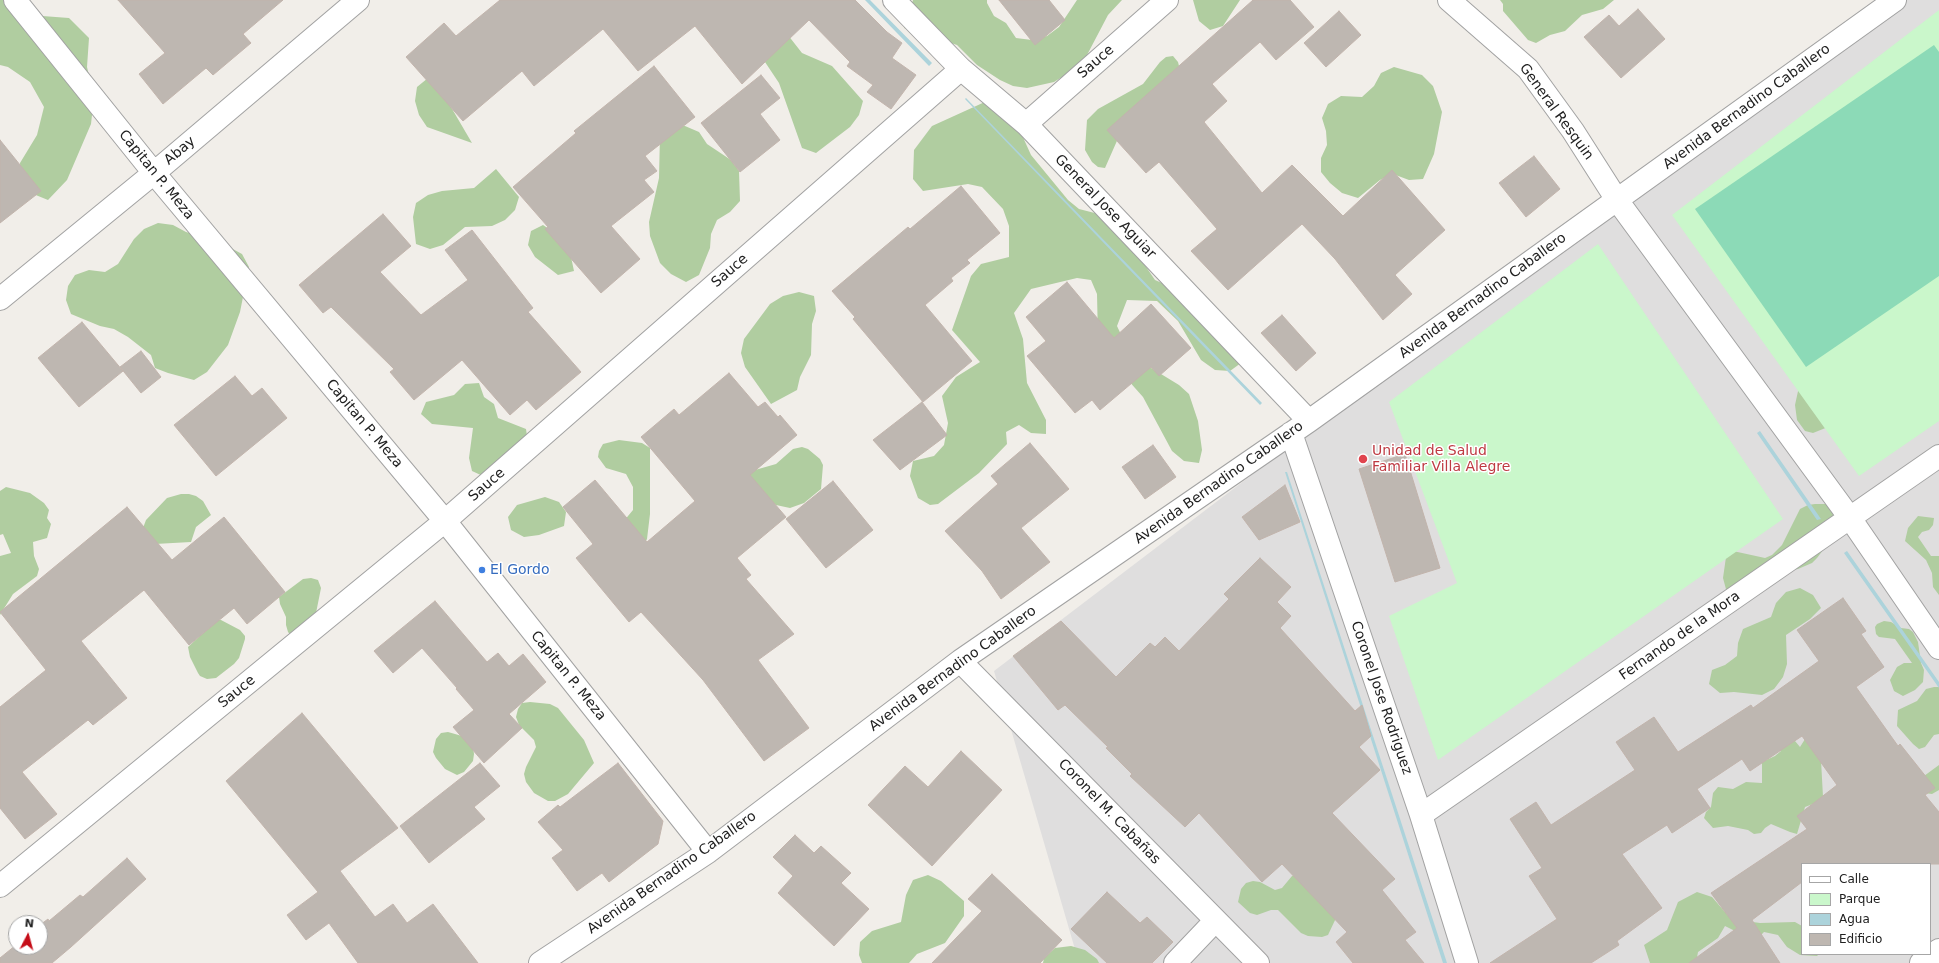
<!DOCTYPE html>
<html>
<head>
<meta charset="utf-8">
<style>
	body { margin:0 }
	#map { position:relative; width:1939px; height:963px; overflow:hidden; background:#f1eee9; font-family:"DejaVu Sans",sans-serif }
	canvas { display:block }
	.legend { position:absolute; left:1801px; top:863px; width:130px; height:92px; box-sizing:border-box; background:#fff; border:1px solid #a6a6a6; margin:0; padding:5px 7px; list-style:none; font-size:12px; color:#212121 }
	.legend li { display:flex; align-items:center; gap:8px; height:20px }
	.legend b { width:20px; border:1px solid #a6a6a6 }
	.north { position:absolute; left:8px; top:915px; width:40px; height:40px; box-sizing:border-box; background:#fff; border:1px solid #a6a6a6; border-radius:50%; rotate:6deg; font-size:11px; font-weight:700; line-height:16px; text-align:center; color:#212121 }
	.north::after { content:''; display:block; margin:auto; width:14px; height:18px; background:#c50d18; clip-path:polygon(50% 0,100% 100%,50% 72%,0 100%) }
</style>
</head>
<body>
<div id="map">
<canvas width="1939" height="963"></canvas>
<ul class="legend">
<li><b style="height:5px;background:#fff"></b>Calle</li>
<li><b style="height:11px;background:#caf7cb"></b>Parque</li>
<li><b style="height:11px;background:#acd3db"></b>Agua</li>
<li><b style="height:11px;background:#beb7b1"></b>Edificio</li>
</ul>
<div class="north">N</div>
</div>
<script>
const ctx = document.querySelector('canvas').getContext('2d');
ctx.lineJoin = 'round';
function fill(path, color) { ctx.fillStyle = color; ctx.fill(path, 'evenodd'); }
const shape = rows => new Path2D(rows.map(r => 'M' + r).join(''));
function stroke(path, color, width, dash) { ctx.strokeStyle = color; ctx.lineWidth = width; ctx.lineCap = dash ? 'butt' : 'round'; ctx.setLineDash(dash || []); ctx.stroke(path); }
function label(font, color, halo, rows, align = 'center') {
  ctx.font = font + ' "DejaVu Sans",sans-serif'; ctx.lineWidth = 3; ctx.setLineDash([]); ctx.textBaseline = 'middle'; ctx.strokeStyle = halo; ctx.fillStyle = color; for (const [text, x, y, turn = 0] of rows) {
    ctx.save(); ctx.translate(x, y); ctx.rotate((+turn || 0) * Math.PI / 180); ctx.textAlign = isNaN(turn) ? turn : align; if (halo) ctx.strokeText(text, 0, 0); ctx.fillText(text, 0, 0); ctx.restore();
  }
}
const residential = shape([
	[1876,0,1939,0,1939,963,1079,963,994,671],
	[1802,864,1930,864,1930,954,1802,954]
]);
const forest = shape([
	[0,0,23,0,29,15,69,18,89,38,87,67,94,97,91,124,67,180,48,200,21,189,20,163,37,135,44,107,30,82,8,67,0,65],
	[913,0,987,0,987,3,994,16,1006,23,1016,38,1032,40,1047,36,1059,27,1077,0,1122,0,1108,15,1087,55,1078,67,1054,82,1027,88,1013,86,1000,80,977,65,957,45,904,28],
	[1193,0,1240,0,1223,26,1210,30,1199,21],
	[1500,0,1614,0,1603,9,1582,15,1565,31,1550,35,1536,43,1528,40,1503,11,1503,4],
	[784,30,802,53,832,66,863,101,859,115,850,127,816,153,802,148,779,83,755,47],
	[1173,56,1178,62,1180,70,1120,134,1105,168,1098,167,1092,162,1085,150,1087,120,1098,109,1143,84,1160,62,1166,57],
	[1394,67,1422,75,1433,86,1442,112,1434,154,1423,179,1409,180,1393,174,1380,180,1358,198,1342,193,1330,183,1321,172,1321,158,1327,145,1326,131,1322,118,1328,104,1341,96,1362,97,1374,86,1381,73],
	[428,78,448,102,472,143,427,127,419,115,415,101,417,87],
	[987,101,1012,113,1031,155,1068,200,1079,209,1122,220,1140,258,1155,280,1183,292,1241,363,1230,371,1215,370,1201,360,1178,321,1157,301,1127,300,1117,326,1124,341,1143,363,1179,385,1189,394,1198,421,1202,450,1199,463,1184,461,1172,451,1143,397,1103,352,1098,339,1097,294,1091,280,1077,278,1031,289,1014,313,1023,339,1027,383,1046,420,1046,434,1031,433,1019,425,1006,432,1007,444,979,473,938,504,930,505,918,498,910,476,913,461,934,456,944,445,948,423,942,396,956,377,980,362,952,330,971,276,981,264,1009,257,1009,226,1003,209,982,187,968,184,923,191,913,179,914,150,932,126],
	[671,126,685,126,699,132,707,144,731,160,739,171,740,201,730,212,717,220,711,234,710,248,699,275,686,282,671,274,660,263,650,236,649,222,659,178,660,135],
	[496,169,519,197,515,210,505,220,492,226,465,227,443,245,430,249,416,244,413,217,416,203,428,195,442,191,474,188],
	[158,223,173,225,186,232,216,240,242,254,249,267,240,312,228,345,207,372,194,380,168,373,155,368,151,355,128,337,114,329,100,326,71,314,66,300,68,286,75,275,89,270,105,272,118,264,134,239,144,229],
	[543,225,555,233,571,257,574,271,558,275,535,257,528,245,531,231],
	[799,292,814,296,816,311,812,324,811,355,800,377,797,390,771,404,745,367,741,353,744,339,770,304,783,296],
	[1800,382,1828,427,1813,433,1805,431,1797,420,1795,405],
	[479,383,484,397,494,404,498,418,526,429,528,443,485,477,472,471,469,458,473,428,432,424,421,414,426,402,454,395,465,384],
	[619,440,642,443,650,448,650,514,647,539,640,552,623,522,633,510,633,487,626,474,606,468,598,457,599,451,603,444],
	[802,447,808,449,820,459,823,465,821,489,804,503,790,508,776,505,763,499,749,474,755,470,776,464,793,449],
	[6,487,30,493,44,503,49,510,47,518,51,524,47,538,33,542,34,556,39,569,37,576,13,594,0,615,0,556,11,553,3,534,0,535,0,491],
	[181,494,189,494,196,496,203,501,211,515,196,527,191,542,155,544,143,528,146,520,167,498],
	[545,497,559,502,566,512,564,526,539,535,524,537,511,530,508,517,517,505],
	[1815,504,1831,504,1837,509,1836,533,1817,558,1812,563,1798,569,1775,573,1727,593,1723,578,1726,557,1733,551,1765,558,1772,555,1782,545,1800,509,1808,505],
	[1918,516,1934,518,1933,525,1929,530,1922,532,1918,537,1931,556,1939,556,1939,595,1933,587,1932,573,1926,560,1905,541,1908,528],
	[311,578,318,580,321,588,314,623,293,638,288,632,286,625,286,617,280,604,279,597,303,579],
	[1800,588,1813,595,1821,608,1810,619,1786,635,1787,664,1783,677,1774,689,1762,695,1734,692,1720,693,1709,684,1712,670,1725,665,1737,656,1738,643,1743,629,1771,617,1776,603,1786,592],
	[217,620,221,620,240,630,245,636,245,639,239,658,234,664,216,678,207,679,200,676,198,673,190,657,188,647],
	[1884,621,1891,622,1901,628,1909,629,1913,632,1918,642,1921,663,1924,670,1923,682,1915,690,1903,696,1894,691,1890,680,1897,667,1904,663,1912,663,1895,639,1879,637,1876,634,1875,627,1877,624],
	[1934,687,1939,687,1939,734,1934,735,1925,747,1919,749,1913,744,1897,726,1898,710,1917,701,1926,689],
	[530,702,550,704,558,708,584,740,594,763,568,794,555,801,548,801,534,793,526,782,524,774,526,767,536,747,534,740,519,725,516,717,518,709,522,703],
	[1812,728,1821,760,1823,797,1818,802,1805,807,1797,834,1790,832,1771,824,1765,828,1761,833,1754,834,1748,830,1728,826,1713,828,1704,818,1706,812,1711,807,1713,793,1718,787,1733,789,1746,782,1762,783,1762,762,1775,756,1781,751,1776,745,1790,735,1800,747],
	[448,732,462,736,473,747,474,754,473,761,464,772,457,775,445,769,436,758,433,752,436,739,441,733],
	[1939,765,1939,790,1932,794,1924,793,1924,776],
	[928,875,941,881,964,901,964,916,945,943,917,954,909,963,862,963,859,955,860,942,872,931,901,922,906,895,913,880],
	[1298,875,1336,918,1328,935,1322,937,1308,936,1301,933,1278,910,1271,910,1257,915,1250,913,1238,902,1241,889,1246,883,1253,881,1260,882,1275,890,1282,888,1292,876],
	[1697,892,1712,897,1731,919,1760,923,1795,922,1802,926,1802,954,1819,954,1817,956,1800,955,1787,947,1778,935,1764,932,1758,938,1751,939,1725,926,1718,938,1698,952,1696,963,1650,963,1644,945,1667,930,1678,902],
	[1071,946,1085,950,1097,959,1099,963,1043,963,1044,958,1055,948]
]);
const park = shape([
	[1939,10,1939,421,1859,476,1672,215],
	[1598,244,1783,519,1438,760,1389,616,1457,583,1389,402]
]);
const pitch = shape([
	[1934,45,1939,52,1939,276,1806,367,1695,209]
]);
const water = shape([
	[865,0,870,0,932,63,929,66],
	[966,98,1262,403,1260,405,965,99],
	[1760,431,1821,519,1817,520,1757,433],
	[1285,472,1287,472,1447,963,1443,963],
	[1847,551,1939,682,1939,688,1844,553]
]);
const building = shape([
	[118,0,283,0,243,34,251,43,213,75,206,68,163,104,139,74,165,53,118,0],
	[500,0,855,0,887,32,902,43,892,58,916,75,891,109,867,92,873,85,847,66,850,62,809,20,742,84,695,26,638,71,603,29,534,86,522,71,463,121,406,57,444,23,456,36,500,0],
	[999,0,1049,0,1065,20,1035,45,999,0],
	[1253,0,1290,0,1314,27,1276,60,1260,42,1212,84,1227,101,1204,122,1262,193,1292,165,1343,216,1392,170,1445,230,1395,275,1412,294,1383,320,1335,259,1302,224,1228,290,1191,251,1217,229,1159,162,1146,173,1107,130,1253,0],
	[1638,9,1665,39,1621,78,1584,37,1609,15,1619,26,1638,9],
	[1339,11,1361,35,1326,67,1304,43,1339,11],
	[654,66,695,117,645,156,657,171,644,180,654,192,611,226,640,259,601,293,545,229,548,227,513,187,576,133,574,131,654,66],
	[761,75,780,98,760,114,780,140,740,172,701,123,761,75],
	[0,140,41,191,0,223,0,140],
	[1534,156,1560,189,1526,217,1499,183,1534,156],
	[961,186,1000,233,967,260,970,263,951,278,953,281,925,305,972,361,923,402,853,319,855,317,832,291,908,227,910,229,961,186],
	[383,214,411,246,380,272,421,315,468,280,445,250,472,230,533,308,528,312,581,372,536,410,527,400,510,415,462,360,414,400,390,372,394,369,331,307,323,313,299,285,383,214],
	[1067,282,1114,338,1151,304,1191,348,1159,376,1151,367,1100,410,1092,400,1075,413,1027,356,1046,341,1026,317,1067,282],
	[1282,315,1316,353,1296,371,1261,333,1282,315],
	[82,322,123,371,79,407,38,358,82,322],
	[141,351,161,377,141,393,120,367,141,351],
	[729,373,758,407,765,402,778,417,780,415,797,435,750,475,786,517,737,558,751,575,746,579,794,634,758,660,809,728,764,761,703,680,641,612,629,622,576,558,593,544,563,507,595,480,647,542,695,501,641,437,674,409,679,415,729,373],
	[235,376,252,396,262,388,287,418,216,476,174,425,235,376],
	[922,402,947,435,900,470,873,440,922,402],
	[1030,443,1069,489,1021,528,1050,562,1001,599,982,571,945,531,998,484,991,476,1030,443],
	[1153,445,1176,477,1145,499,1122,467,1153,445],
	[1405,454,1440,568,1395,582,1359,469,1405,454],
	[833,481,873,530,826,568,786,519,833,481],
	[1285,485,1300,522,1259,540,1242,517,1285,485],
	[127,507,172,560,224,517,285,592,247,624,234,608,189,645,144,590,81,641,127,698,93,725,88,720,22,772,57,814,25,839,0,808,0,707,46,670,0,612,127,507],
	[1260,558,1291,587,1277,602,1291,616,1280,628,1355,711,1362,705,1371,736,1359,747,1380,770,1332,813,1395,879,1382,890,1416,932,1405,940,1424,963,1353,963,1336,942,1347,932,1282,864,1262,882,1199,813,1185,827,1130,776,1132,774,1106,748,1108,747,1065,705,1058,710,1013,656,1061,621,1116,677,1150,643,1155,647,1165,637,1179,651,1229,599,1224,594,1260,558],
	[1843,598,1866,631,1861,634,1884,667,1856,687,1898,746,1900,744,1935,788,1925,795,1939,812,1939,864,1802,864,1802,882,1752,920,1780,963,1689,963,1737,928,1711,893,1807,829,1797,816,1837,785,1802,736,1750,771,1742,759,1697,789,1710,808,1672,833,1667,825,1622,854,1662,908,1617,941,1619,945,1591,963,1490,963,1557,919,1529,876,1542,868,1510,819,1536,802,1551,825,1635,770,1616,742,1654,717,1678,752,1751,705,1753,708,1819,661,1797,630,1843,598],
	[435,601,487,662,498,653,509,666,523,654,546,682,509,714,522,728,484,763,453,727,474,710,456,689,457,688,422,648,393,673,374,651,435,601],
	[302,713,398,828,340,871,375,917,393,904,407,923,433,904,478,963,358,963,329,923,306,940,287,915,318,892,226,781,302,713],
	[961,751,1002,790,932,866,868,805,905,766,928,787,961,751],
	[480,763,500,786,474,807,485,819,429,863,400,826,480,763],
	[618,763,663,821,658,844,609,882,602,873,577,891,552,858,563,850,538,822,558,805,560,807,618,763],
	[795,835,814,853,821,846,851,873,841,883,869,909,834,946,778,893,793,876,773,857,795,835],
	[127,858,146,879,71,947,52,963,0,963,0,958,16,945,16,947,40,947,40,925,48,919,49,921,80,895,83,897,127,858],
	[992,874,1062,940,1040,963,932,963,982,911,968,899,992,874],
	[1107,892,1140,923,1147,917,1173,942,1152,963,1107,963,1071,929,1107,892]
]);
const minor = shape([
	[15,0,154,173,445,521,708,852],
	[894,0,961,69,1026,124,1309,421],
	[1449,0,1528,69,1573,131,1617,200,1850,518,1939,648],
	[1026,124,1167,0],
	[0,299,154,173,358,0],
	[1291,433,1421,815,1467,963],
	[960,661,1258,963],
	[1421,815,1939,456],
	[0,886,445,521,961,69],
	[540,963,708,852,960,661,1309,421,1895,0],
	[1175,963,1215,921],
	[1921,963,1939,950]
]);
const markers = [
	[1363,459,5,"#e0444e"],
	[482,570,4,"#3f7fe0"]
];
const streetNames = [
	["Sauce",1096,62,-41],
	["Avenida Bernadino Caballero",1747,107,-36],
	["General Resquin",1556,112,54],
	["Abay",180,151,-40],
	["Capitan P. Meza",156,175,51],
	["General Jose Aguiar",1105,207,46],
	["Sauce",730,271,-41],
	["Avenida Bernadino Caballero",1483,296,-36],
	["Capitan P. Meza",364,424,50],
	["Avenida Bernadino Caballero",1219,483,-35],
	["Sauce",487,485,-41],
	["Fernando de la Mora",1680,636,-35],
	["Avenida Bernadino Caballero",953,669,-36],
	["Capitan P. Meza",568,676,51],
	["Sauce",237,692,-39],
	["Coronel Jose Rodriguez",1381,698,71],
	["Coronel M. Cabañas",1109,812,46],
	["Avenida Bernadino Caballero",672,873,-35]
];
const healthNames = [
	["Unidad de Salud",1372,451],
	["Familiar Villa Alegre",1372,467]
];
const shopNames = [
	["El Gordo",490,570]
];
fill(residential, '#dfdede');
fill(forest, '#b0cda0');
fill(park, '#caf7cb');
fill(pitch, '#8cdab7');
fill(water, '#acd3db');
fill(building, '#beb7b1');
stroke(building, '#c2b4ac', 1);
stroke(minor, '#a2a2a2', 24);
stroke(minor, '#fff', 22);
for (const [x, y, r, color] of markers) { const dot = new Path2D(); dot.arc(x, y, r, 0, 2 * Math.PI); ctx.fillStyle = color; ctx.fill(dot); stroke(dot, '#fff', 1.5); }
label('14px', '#212121', '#fff', streetNames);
label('14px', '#be3a42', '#fff', healthNames, 'left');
label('14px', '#366cbe', '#fff', shopNames, 'left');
</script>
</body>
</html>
